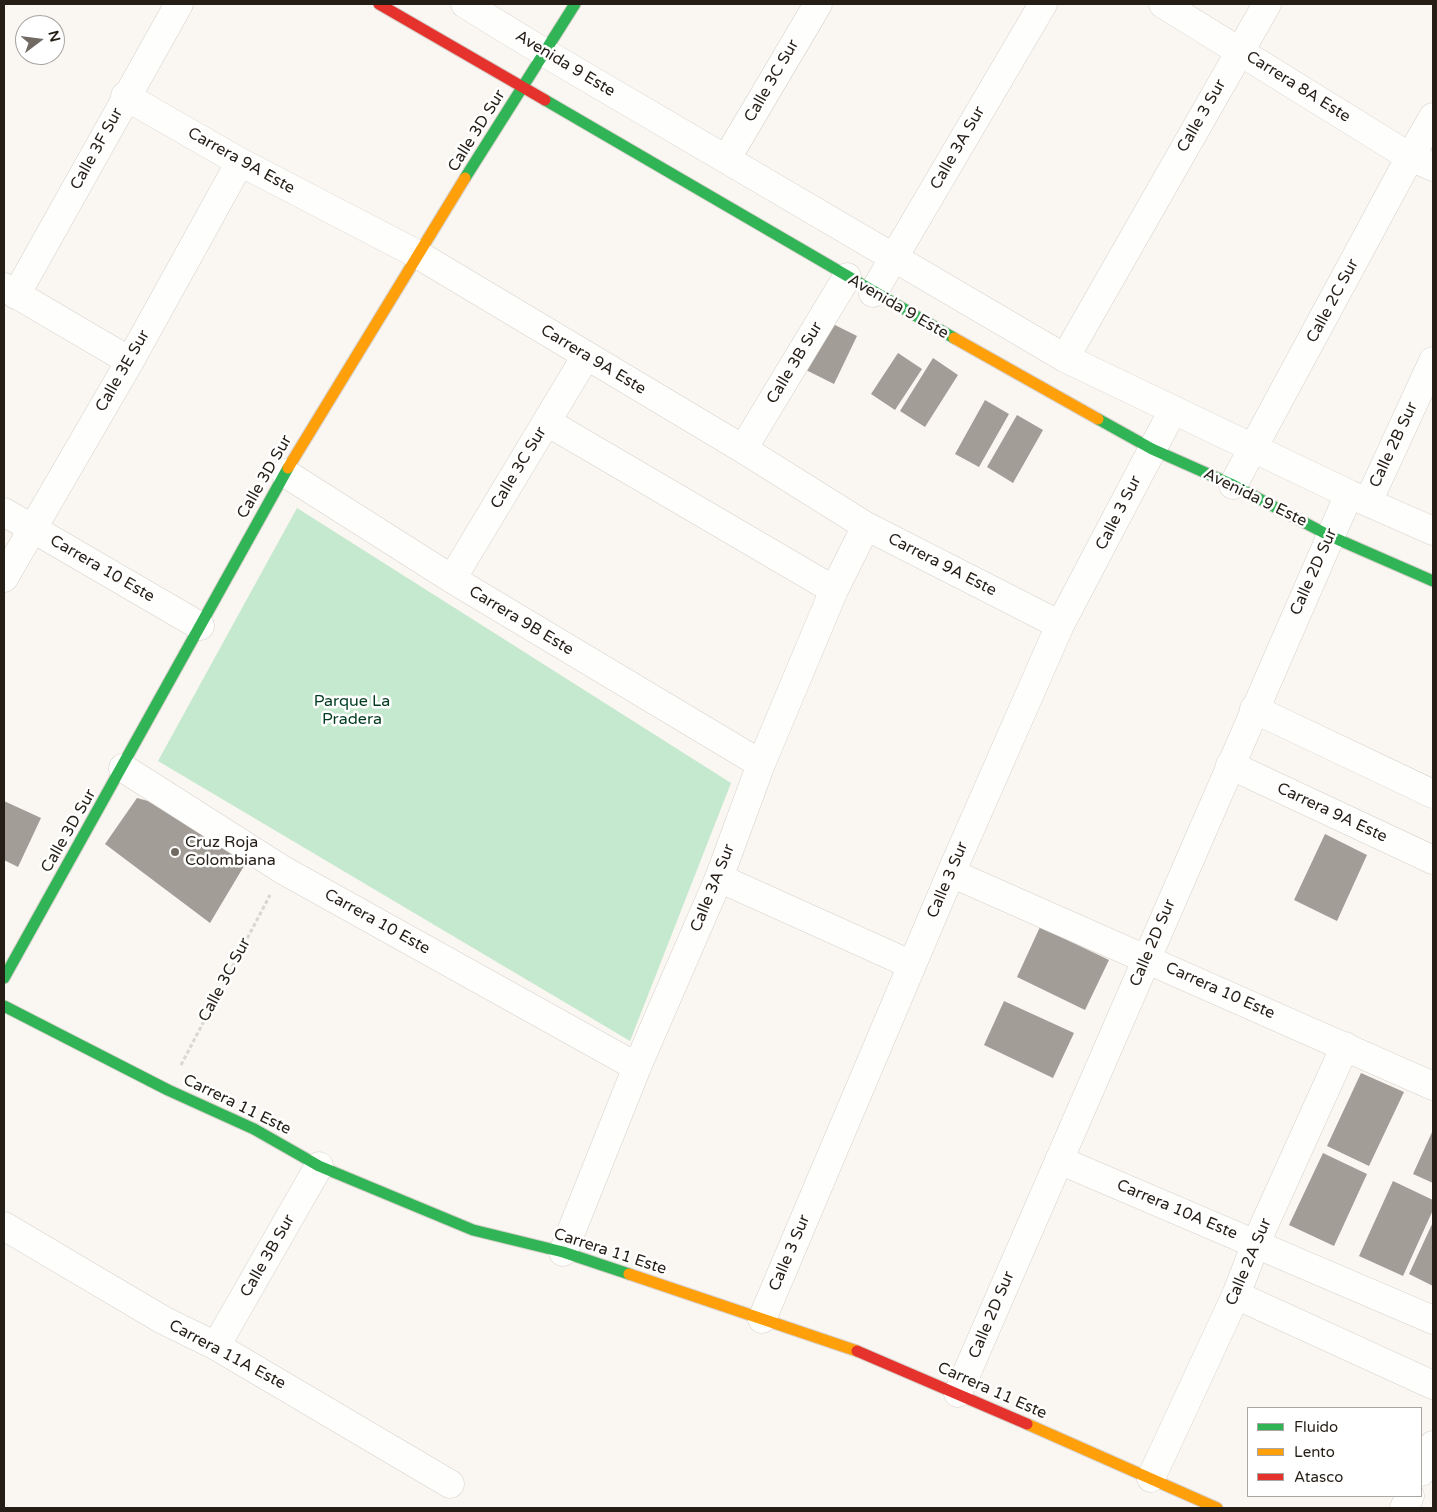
<!DOCTYPE html>
<html>
<head>
<meta charset="utf-8">
<style>
	body { margin:0 }
	#map { position:relative; width:1437px; height:1512px; overflow:hidden; background:#faf6f1; font-family:"Varela Round",sans-serif }
	canvas { display:block }
	.frame { position:absolute; inset:0; border:5px solid #251e16; pointer-events:none }
	.legend { position:absolute; left:1247px; top:1407px; width:175px; height:90px; box-sizing:border-box; background:#fff; border:1px solid #a8a5a2; margin:0; padding:6px 9px; list-style:none; font-size:15px; color:#251e16 }
	.legend li { display:flex; align-items:center; gap:10px; height:25px }
	.legend b { width:25px; border:1px solid #a8a5a2 }
	.north { position:absolute; left:15px; top:15px; width:50px; height:50px; box-sizing:border-box; background:#fff; border:1px solid #a8a5a2; border-radius:50%; rotate:75deg; font-size:14px; font-weight:700; line-height:20px; text-align:center; color:#251e16 }
	.north::after { content:''; display:block; margin:auto; width:18px; height:22px; background:#706a63; clip-path:polygon(50% 0,100% 100%,50% 72%,0 100%) }
</style>
</head>
<body>
<div id="map">
<canvas width="1437" height="1512"></canvas>
<div class="frame"></div>
<ul class="legend">
<li><b style="height:6px;background:#30b455"></b>Fluido</li>
<li><b style="height:6px;background:#ff9f0a"></b>Lento</li>
<li><b style="height:6px;background:#e5322d"></b>Atasco</li>
</ul>
<div class="north">N</div>
</div>
<script>
const ctx = document.querySelector('canvas').getContext('2d');
ctx.lineJoin = 'round';
function fill(path, color) { ctx.fillStyle = color; ctx.fill(path, 'evenodd'); }
const shape = rows => new Path2D(rows.map(r => 'M' + r).join(''));
function stroke(path, color, width, dash) { ctx.strokeStyle = color; ctx.lineWidth = width; ctx.lineCap = dash ? 'butt' : 'round'; ctx.setLineDash(dash || []); ctx.stroke(path); }
function label(font, color, halo, rows, align = 'center') {
  ctx.font = font + ' "Varela Round",sans-serif'; ctx.lineWidth = 5; ctx.setLineDash([]); ctx.textBaseline = 'middle'; ctx.strokeStyle = halo; ctx.fillStyle = color; for (const [text, x, y, turn = 0] of rows) {
    ctx.save(); ctx.translate(x, y); ctx.rotate((+turn || 0) * Math.PI / 180); ctx.textAlign = isNaN(turn) ? turn : align; if (halo) ctx.strokeText(text, 0, 0); ctx.fillText(text, 0, 0); ctx.restore();
  }
}
const green = shape([
	[297,508,731,783,630,1041,158,761]
]);
const building = shape([
	[823,319,857,336,834,384,800,367],
	[898,353,922,369,895,410,871,394],
	[933,358,958,375,925,427,900,411],
	[985,400,1009,414,979,467,955,454],
	[1017,415,1043,430,1013,483,987,467],
	[137,798,148,801,247,861,210,923,105,844],
	[4,801,41,818,18,867,4,860],
	[1325,834,1367,855,1337,921,1294,900],
	[1040,927,1109,960,1085,1010,1017,977],
	[1004,1001,1074,1033,1053,1078,984,1045],
	[1361,1073,1404,1092,1369,1166,1327,1146],
	[1433,1130,1433,1183,1413,1174],
	[1323,1153,1367,1174,1334,1246,1289,1225],
	[1393,1181,1433,1200,1433,1210,1403,1276,1359,1256],
	[1433,1222,1433,1286,1409,1274]
]);
const path = shape([
	[181,1065,270,895]
]);
const street = shape([
	[465,4,545,53,1065,358,1349,494,1433,531],
	[1163,4,1410,157,1433,167],
	[125,96,240,162,417,254,743,449,866,526,1060,625],
	[727,158,818,4],
	[4,287,130,361],
	[873,293,1043,4],
	[16,295,179,4],
	[1065,358,1267,4],
	[547,422,834,590],
	[743,449,847,277],
	[285,473,452,579,761,764],
	[1233,485,1410,157,1433,117],
	[1368,502,1433,361],
	[4,512,200,626],
	[4,578,130,361,240,162],
	[452,579,586,356],
	[1254,709,1433,794],
	[1230,765,1433,860],
	[123,768,283,870,637,1067],
	[951,873,1433,1086],
	[719,878,912,965],
	[1059,1160,1433,1320],
	[4,1226,163,1320,216,1346,450,1484],
	[563,1252,637,1067,719,878,761,764,834,590,866,526],
	[1236,1295,1433,1385],
	[762,1319,951,873,1060,625,1173,410],
	[216,1346,319,1166],
	[958,1393,1349,494],
	[1421,1472,1433,1445],
	[1151,1478,1236,1295,1256,1243,1345,1046],
	[1404,1508,1410,1496]
]);
const fast = shape([
	[545,100,954,338],
	[465,178,575,4],
	[1098,419,1152,449,1233,485,1330,536,1433,581],
	[4,978,288,468],
	[4,1006,168,1090,254,1129,319,1166,473,1230,563,1252,629,1274]
]);
const slow = shape([
	[954,338,1098,419],
	[288,468,465,178],
	[629,1274,857,1351],
	[1027,1424,1217,1508]
]);
const jam = shape([
	[379,4,545,100],
	[857,1351,1027,1424]
]);
const markers = [
	[175,852,5,"#706a63"]
];
const streetNames = [
	["Avenida 9 Este",565,64,31],
	["Calle 3C Sur",772,81,-60],
	["Carrera 8A Este",1298,87,32],
	["Calle 3 Sur",1202,116,-60],
	["Calle 3D Sur",477,131,-58],
	["Calle 3A Sur",958,148,-60],
	["Calle 3F Sur",97,149,-61],
	["Carrera 9A Este",241,161,29],
	["Calle 2C Sur",1333,301,-62],
	["Avenida 9 Este",898,307,30],
	["Carrera 9A Este",593,360,31],
	["Calle 3B Sur",795,363,-59],
	["Calle 3E Sur",123,371,-60],
	["Calle 2B Sur",1394,445,-65],
	["Calle 3C Sur",519,468,-59],
	["Calle 3D Sur",265,477,-60],
	["Avenida 9 Este",1255,498,26],
	["Calle 3 Sur",1119,513,-63],
	["Carrera 9A Este",942,565,27],
	["Carrera 10 Este",102,569,30],
	["Calle 2D Sur",1314,572,-66],
	["Carrera 9B Este",521,621,31],
	["Carrera 9A Este",1332,813,25],
	["Calle 3D Sur",69,831,-60],
	["Calle 3 Sur",948,880,-67],
	["Calle 3A Sur",713,888,-68],
	["Carrera 10 Este",377,922,29],
	["Calle 2D Sur",1153,943,-67],
	["Calle 3C Sur",225,980,-62],
	["Carrera 10 Este",1220,991,24],
	["Carrera 11 Este",237,1105,26],
	["Carrera 10A Este",1177,1210,23],
	["Carrera 11 Este",610,1252,18],
	["Calle 3 Sur",790,1253,-67],
	["Calle 3B Sur",268,1256,-60],
	["Calle 2A Sur",1249,1262,-67],
	["Calle 2D Sur",992,1315,-67],
	["Carrera 11A Este",227,1355,28],
	["Carrera 11 Este",992,1391,24]
];
const parkNames = [
	["Parque La",352,702],
	["Pradera",352,720]
];
const poiNames = [
	["Cruz Roja",185,843],
	["Colombiana",185,861]
];
fill(green, '#c5e9ce');
fill(building, '#a39d97');
stroke(street, '#d7d1cb', 29);
stroke(fast, '#d7d1cb', 13);
stroke(slow, '#d7d1cb', 13);
stroke(jam, '#d7d1cb', 13);
stroke(path, '#d9d7d5', 3, [4, 2.5]);
stroke(street, '#fefefd', 28);
stroke(fast, '#30b455', 11);
stroke(slow, '#ff9f0a', 11);
stroke(jam, '#e5322d', 11);
for (const [x, y, r, color] of markers) { const dot = new Path2D(); dot.arc(x, y, r, 0, 2 * Math.PI); ctx.fillStyle = color; ctx.fill(dot); stroke(dot, '#fff', 2); }
label('16px', '#251e16', '#fff', streetNames);
label('16px', '#023c20', '#fff', parkNames);
label('16px', '#251e16', '#fff', poiNames, 'left');
</script>
</body>
</html>
